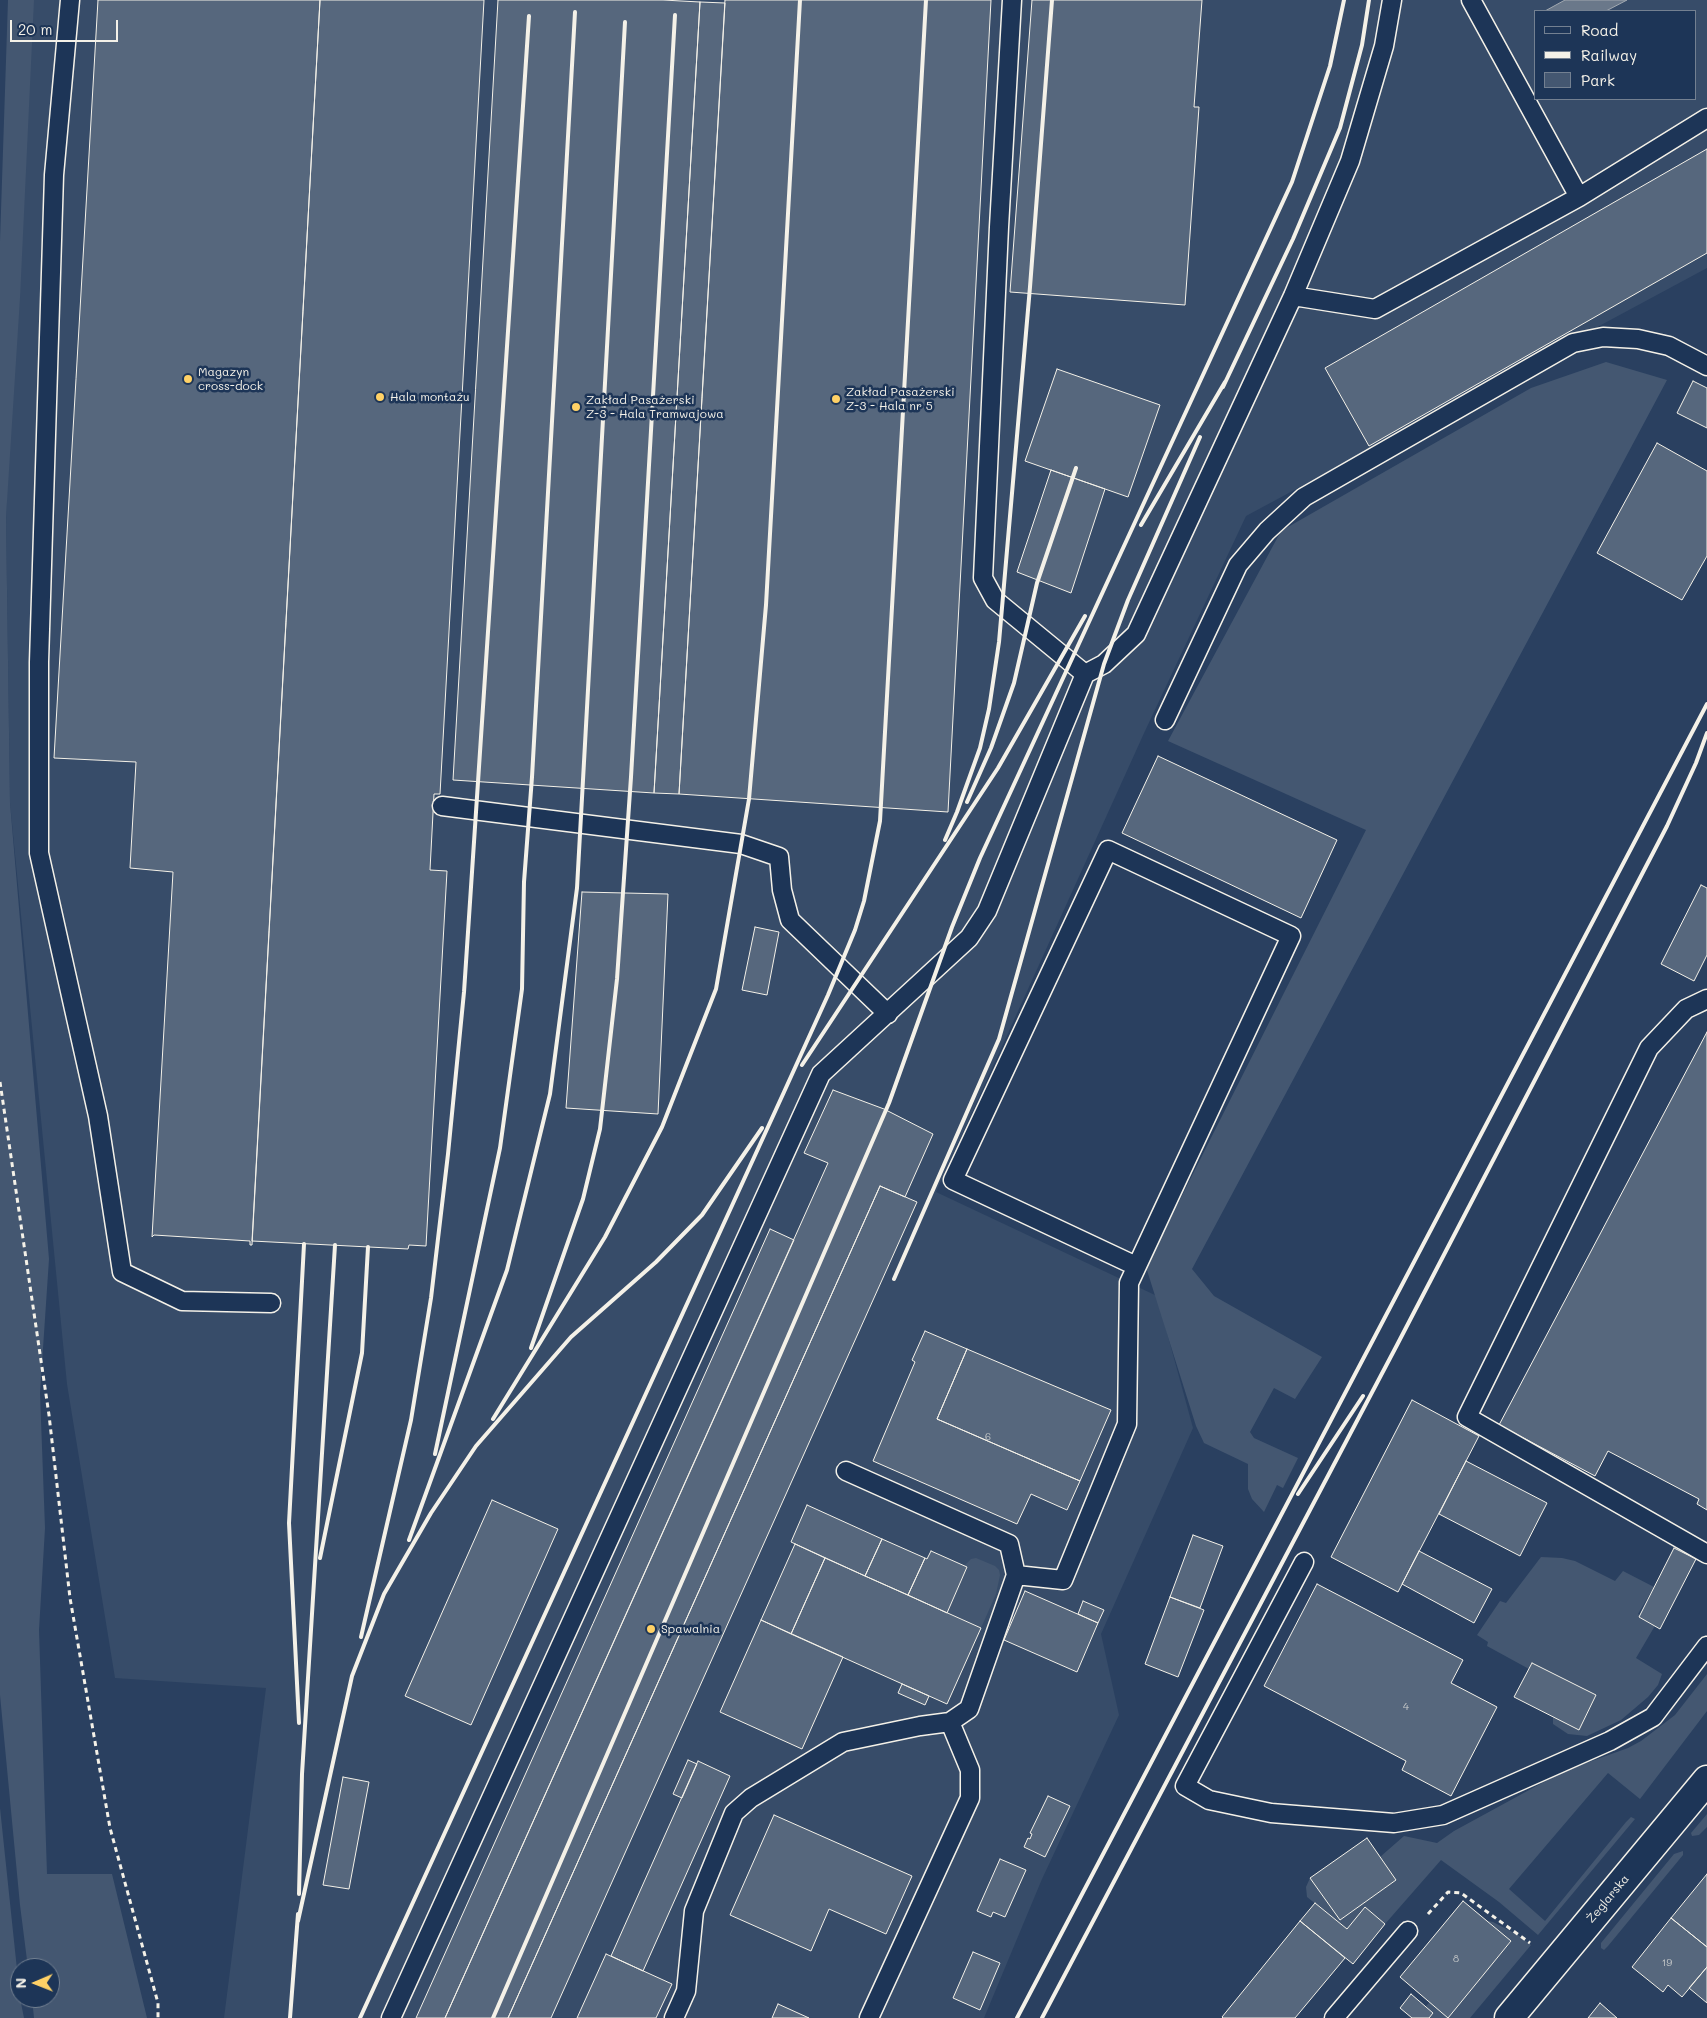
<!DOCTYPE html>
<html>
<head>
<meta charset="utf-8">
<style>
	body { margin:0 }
	#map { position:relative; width:1707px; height:2018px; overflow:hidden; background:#2a4060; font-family:Mali,sans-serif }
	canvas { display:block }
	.legend { position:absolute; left:1534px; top:10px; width:162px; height:90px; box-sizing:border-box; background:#1d3557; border:1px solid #738091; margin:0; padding:6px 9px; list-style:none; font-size:15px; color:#f4f1e8 }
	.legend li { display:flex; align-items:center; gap:10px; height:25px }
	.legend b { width:25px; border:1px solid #738091 }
	.north { position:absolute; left:10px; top:1958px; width:50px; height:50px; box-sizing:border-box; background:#1d3557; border:1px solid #738091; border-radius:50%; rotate:269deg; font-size:14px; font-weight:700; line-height:20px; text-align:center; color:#f4f1e8 }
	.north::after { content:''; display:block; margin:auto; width:18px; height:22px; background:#ffd166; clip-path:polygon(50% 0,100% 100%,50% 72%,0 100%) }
	.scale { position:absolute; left:10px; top:20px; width:108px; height:22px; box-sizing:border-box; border:2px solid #f4f1e8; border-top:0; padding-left:6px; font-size:15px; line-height:18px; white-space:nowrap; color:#f4f1e8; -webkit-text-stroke:4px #1d3557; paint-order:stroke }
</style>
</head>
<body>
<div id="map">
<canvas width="1707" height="2018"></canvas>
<ul class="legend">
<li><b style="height:6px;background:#1d3557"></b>Road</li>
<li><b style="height:6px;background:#f4f1e8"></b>Railway</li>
<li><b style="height:14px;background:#445771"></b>Park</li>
</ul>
<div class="north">N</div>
<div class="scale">20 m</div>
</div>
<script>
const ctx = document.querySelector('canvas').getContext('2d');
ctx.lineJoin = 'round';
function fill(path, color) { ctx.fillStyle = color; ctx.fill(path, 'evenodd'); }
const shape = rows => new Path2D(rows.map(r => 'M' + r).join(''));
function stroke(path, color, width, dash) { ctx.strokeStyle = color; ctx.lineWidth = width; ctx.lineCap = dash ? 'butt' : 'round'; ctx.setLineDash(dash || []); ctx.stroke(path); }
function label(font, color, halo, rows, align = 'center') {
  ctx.font = font + ' Mali,sans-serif'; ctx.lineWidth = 5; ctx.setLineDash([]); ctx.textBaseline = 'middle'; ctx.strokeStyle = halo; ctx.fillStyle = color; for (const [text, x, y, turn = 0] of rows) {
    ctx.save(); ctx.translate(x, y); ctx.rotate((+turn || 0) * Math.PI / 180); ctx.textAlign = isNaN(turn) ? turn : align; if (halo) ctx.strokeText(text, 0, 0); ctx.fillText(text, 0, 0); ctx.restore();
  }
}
const built = shape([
	[20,0,1707,0,1707,268,1246,516,1145,731,936,1192,1157,1296,1193,1428,1101,1634,1119,1715,1042,1879,984,2018,224,2018,266,1688,115,1678,67,1384,10,803,6,517],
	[1536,11,1696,11,1696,99,1536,99]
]);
const green = shape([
	[8,0,34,0,20,298,6,517,10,803,49,1259,40,1393,45,1528,39,1630,47,1874,112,1874,147,2018,34,2018,32,1998,50,1998,50,1968,28,1968,20,1905,0,1695,0,241],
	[1606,362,1667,380,1192,1269,1214,1296,1322,1357,1295,1399,1274,1388,1250,1432,1254,1438,1298,1458,1283,1488,1277,1485,1264,1512,1252,1499,1248,1489,1248,1464,1204,1443,1196,1426,1146,1267,1366,830,1168,741,1281,531,1531,388],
	[1541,1557,1562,1558,1575,1561,1615,1581,1623,1571,1654,1587,1638,1614,1656,1624,1636,1658,1662,1674,1658,1685,1648,1697,1621,1720,1587,1736,1568,1734,1553,1724,1553,1716,1579,1730,1596,1695,1532,1663,1529,1669,1487,1646,1488,1642,1477,1635,1500,1601,1506,1603],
	[976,1558,995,1566,999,1570,1000,1575,996,1594,981,1628,947,1613,967,1567,964,1566,971,1559],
	[1707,1674,1707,1711,1640,1799,1608,1773,1509,1889,1545,1921,1626,1822,1631,1817,1635,1819,1538,1935,1499,1902,1441,1860,1385,1924,1365,1908,1347,1929,1307,1897,1306,1887,1310,1878,1340,1920,1396,1880,1380,1857,1404,1836,1437,1843,1454,1831,1564,1771,1628,1748,1641,1741,1675,1715],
	[0,1808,20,1998,24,2018,0,2018],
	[1707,1814,1707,1827,1699,1835,1692,1836,1691,1833],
	[1683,1851,1683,1855,1608,1946,1604,1950,1601,1948,1601,1943,1674,1854],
	[1488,1921,1493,1922,1518,1935,1531,1945,1470,2018,1429,2018,1433,2013,1426,2006,1430,2002,1448,2017,1511,1942]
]);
const water = shape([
	[1565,0,1627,0,1606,11,1545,11,1565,0]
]);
const building = shape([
	[98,0,320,0,252,1245,250,1245,250,1241,154,1235,152,1237,173,872,130,868,136,762,54,758,98,0],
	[320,0,484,0,440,794,434,794,430,870,447,871,426,1246,409,1245,408,1249,252,1241,320,0],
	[498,0,663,0,700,2,654,793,453,780,498,0],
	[725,0,991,0,948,812,679,794,725,0],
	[1032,0,1202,0,1194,107,1199,107,1185,305,1010,292,1032,0],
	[700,2,725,3,679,794,654,793,700,2],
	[1707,149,1707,253,1369,446,1325,368,1707,149],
	[1057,369,1160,405,1128,497,1025,461,1057,369],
	[1693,381,1707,388,1707,428,1677,413,1693,381],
	[1657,443,1707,471,1707,556,1682,600,1597,553,1657,443],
	[1051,470,1105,489,1071,593,1017,572,1051,470],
	[1158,756,1337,840,1301,918,1122,833,1158,756],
	[1701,885,1707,888,1707,955,1694,981,1661,964,1701,885],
	[582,892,668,894,658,1114,566,1108,582,892],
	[755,927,779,932,767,995,742,990,755,927],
	[1707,1032,1707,1510,1697,1504,1699,1499,1608,1451,1595,1476,1499,1425,1707,1032],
	[833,1090,884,1109,933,1134,905,1197,880,1186,508,2018,445,2018,828,1163,804,1153,833,1090],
	[880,1186,917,1202,551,2018,508,2018,880,1186],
	[770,1229,794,1240,445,2018,416,2018,770,1229],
	[925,1331,967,1349,937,1419,1080,1481,1067,1510,1031,1494,1017,1524,873,1461,915,1362,912,1360,925,1331],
	[967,1349,1111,1410,1080,1481,937,1419,967,1349],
	[1412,1400,1479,1436,1398,1592,1331,1557,1412,1400],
	[1466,1461,1547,1503,1520,1556,1439,1514,1466,1461],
	[492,1500,558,1529,471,1725,405,1696,492,1500],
	[807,1505,882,1539,865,1576,791,1542,807,1505],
	[1193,1535,1223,1546,1200,1608,1170,1597,1193,1535],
	[882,1539,925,1558,908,1595,865,1576,882,1539],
	[795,1544,825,1558,791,1634,761,1620,795,1544],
	[1674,1548,1696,1559,1660,1629,1639,1617,1674,1548],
	[931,1551,967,1567,947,1613,908,1595,925,1558,927,1559,931,1551],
	[1419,1551,1492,1589,1474,1623,1402,1584,1419,1551],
	[825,1558,981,1628,947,1704,791,1634,825,1558],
	[1317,1584,1463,1660,1451,1683,1497,1707,1451,1796,1402,1770,1406,1761,1264,1686,1317,1584],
	[1025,1591,1098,1623,1077,1672,1004,1640,1025,1591],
	[1170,1597,1204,1610,1178,1677,1145,1664,1170,1597],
	[1083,1601,1104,1610,1098,1623,1078,1614,1083,1601],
	[761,1620,843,1657,802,1749,720,1712,761,1620],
	[1532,1663,1596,1695,1579,1730,1514,1697,1532,1663],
	[902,1684,929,1696,925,1705,898,1693,902,1684],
	[688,1760,697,1764,682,1798,673,1794,688,1760],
	[698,1761,730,1776,643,1971,611,1956,698,1761],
	[343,1777,369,1782,349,1889,323,1885,343,1777],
	[1048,1796,1070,1806,1045,1857,1024,1847,1028,1838,1030,1839,1032,1834,1030,1833,1048,1796],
	[774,1815,912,1876,886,1934,829,1909,811,1951,730,1915,774,1815],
	[1367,1838,1396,1880,1340,1920,1310,1878,1367,1838],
	[1000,1859,1026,1870,1005,1917,993,1912,991,1917,977,1911,1000,1859],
	[1707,1874,1707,1947,1671,1918,1707,1874],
	[1463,1901,1511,1941,1448,2018,1400,1977,1463,1901],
	[1315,1903,1347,1929,1365,1907,1385,1924,1353,1964,1300,1921,1315,1903],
	[1671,1918,1707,1947,1707,1967,1682,1997,1668,1985,1663,1992,1632,1967,1671,1918],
	[1300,1921,1345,1958,1295,2018,1223,2018,1222,2017,1300,1921],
	[973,1952,1000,1963,980,2010,953,1998,973,1952],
	[606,1954,672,1984,656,2018,577,2018,606,1954],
	[1707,1967,1707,2003,1689,1988,1707,1967],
	[1411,1994,1433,2013,1429,2018,1412,2018,1400,2008,1411,1994],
	[1600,2003,1617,2018,1588,2018,1600,2003],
	[778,2004,809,2018,772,2018,778,2004]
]);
const path = shape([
	[0,1082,49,1415,70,1598,110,1828,158,2003,158,2018],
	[1428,1914,1448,1892,1461,1893,1530,1943]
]);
const service = shape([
	[70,0,54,175,39,662,39,853,98,1116,122,1272,182,1301,271,1303],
	[1012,0,999,227,983,578,995,600,1085,674],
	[1471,0,1579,197],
	[1293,296,1375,309,1579,197,1707,118],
	[1165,720,1238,565,1267,531,1304,497,1573,343,1603,337,1638,339,1669,346,1707,366],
	[442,806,741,844,779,857,782,890,790,920,888,1014],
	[1707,999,1686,1009,1649,1048,1467,1417,1707,1554],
	[1304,1562,1185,1786,1209,1800,1271,1813,1394,1823,1443,1815,1610,1741,1653,1717,1707,1646],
	[1016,1575,1063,1580,1127,1424,1129,1283,1291,936,1108,850,953,1180,1136,1266],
	[391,2018,821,1074,969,938,987,911,1085,674,1104,664,1136,634,1293,296,1350,161,1384,46,1392,0],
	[674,2018,686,1991,694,1911,734,1813,751,1798,843,1742,920,1726,950,1722,969,1709,1016,1575,1009,1544,846,1471],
	[869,2018,970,1798,970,1770,950,1722],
	[1334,2018,1408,1931]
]);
const tertiary = shape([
	[1509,2018,1707,1780]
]);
const rail = shape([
	[1223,387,1293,239,1340,128,1362,45,1369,0],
	[1141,525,1225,382],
	[967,802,991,748,1014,683,1037,583,1076,468],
	[945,840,957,812,980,748,989,709,999,642,1030,287,1052,0],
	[802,1065,998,768,1085,616],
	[894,1279,999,1039,1104,664,1128,600,1200,437],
	[531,1348,583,1199,600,1129,617,979,631,777,675,15],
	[493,1419,605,1237,662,1127,716,989,749,799,766,605,800,0],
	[435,1454,500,1148,522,989,524,882,532,777,575,12],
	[1298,1494,1363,1396],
	[409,1540,507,1270,550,1094,577,888,625,22],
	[320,1558,362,1353,368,1247],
	[361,1637,411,1420,431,1298,448,1154,464,992,529,16],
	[299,1723,289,1523,304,1244],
	[299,1894,302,1774,335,1245],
	[298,1921,352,1676,384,1594,431,1513,476,1446,571,1337,656,1262,702,1215,762,1128],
	[290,2018,298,1914],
	[360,2018,784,1092,828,995,855,930,864,901,880,821,926,0],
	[493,2018,889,1103,952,927,980,858,1292,182,1330,66,1344,0],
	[1017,2018,1707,704],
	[1042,2018,1397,1345,1667,826,1696,763,1707,733]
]);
const markers = [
	[188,379,5,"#ffd166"],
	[380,397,5,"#ffd166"],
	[836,399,5,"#ffd166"],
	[576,407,5,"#ffd166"],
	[651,1629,5,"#ffd166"]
];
const numberNames = [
	["6",988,1437],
	["4",1406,1707],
	["8",1456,1959],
	["19",1667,1963]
];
const poiNames = [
	["Magazyn",198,372],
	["cross-dock",198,386],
	["Zakład Pasażerski",846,392],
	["Z-3 - Hala nr 5",846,406],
	["Hala montażu",390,397],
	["Zakład Pasażerski",586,400],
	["Z-3 - Hala Tramwajowa",586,414],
	["Spawalnia",661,1629]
];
const streetNames = [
	["Żeglarska",1608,1899,-50]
];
fill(built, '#374c69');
fill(green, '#445771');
fill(water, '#6a788a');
stroke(water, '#a1a8b0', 1);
fill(building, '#56677d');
stroke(building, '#f4f1e8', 1);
stroke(service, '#f4f1e8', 21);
stroke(tertiary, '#f4f1e8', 31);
stroke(path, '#f4f1e8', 3, [5, 4]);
stroke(service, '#1d3557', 18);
stroke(tertiary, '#1d3557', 28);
stroke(rail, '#f4f1e8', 4);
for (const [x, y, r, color] of markers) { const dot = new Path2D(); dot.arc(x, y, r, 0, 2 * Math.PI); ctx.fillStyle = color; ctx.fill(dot); stroke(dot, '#1d3557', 2); }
label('10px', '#cccecd', null, numberNames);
label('12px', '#f4f1e8', '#1d3557', poiNames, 'left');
label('12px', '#f4f1e8', '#1d3557', streetNames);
</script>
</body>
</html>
